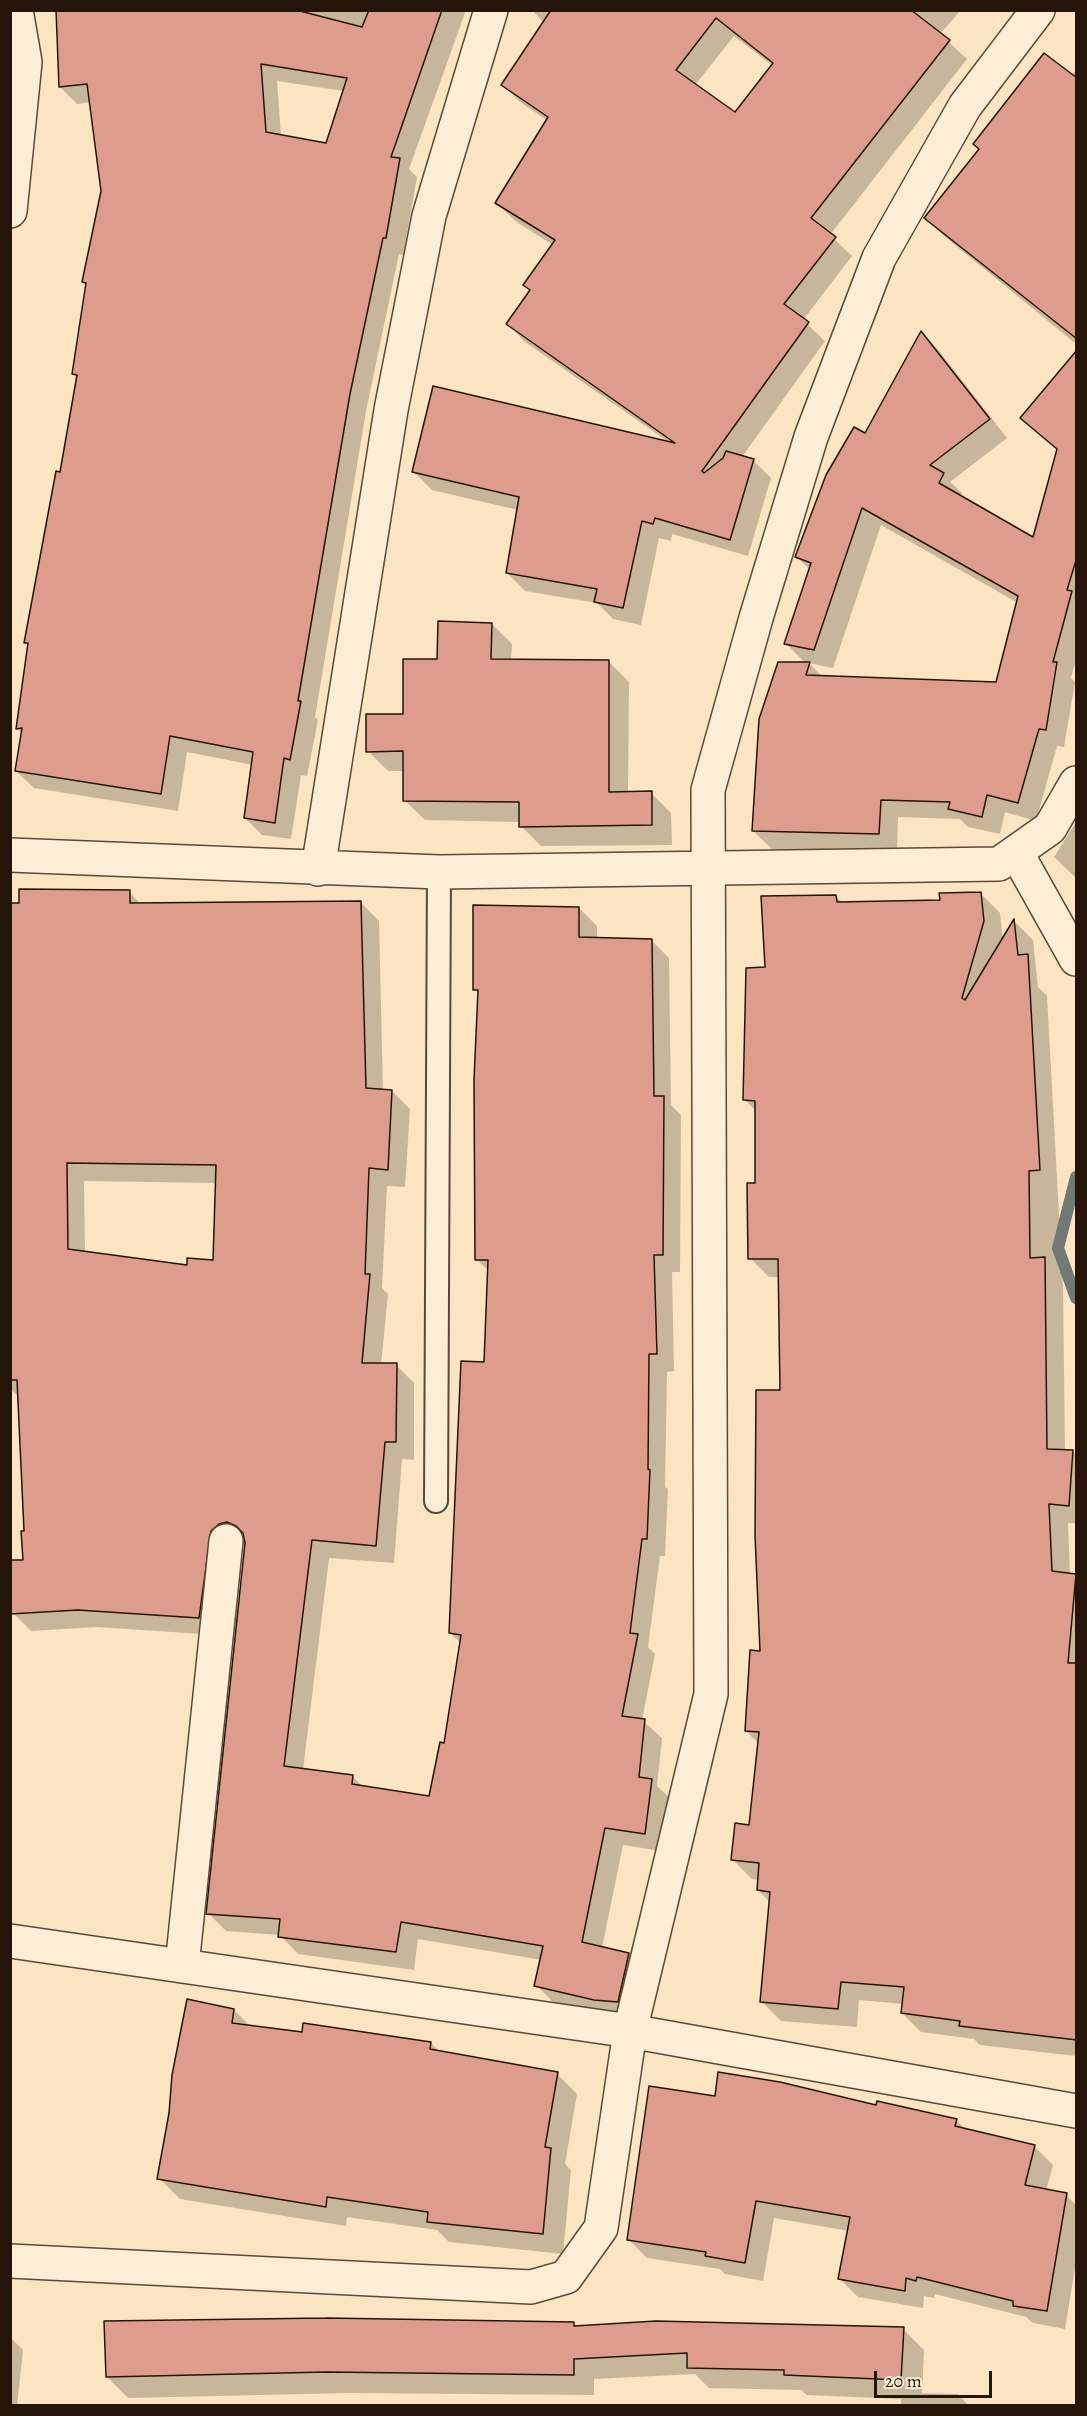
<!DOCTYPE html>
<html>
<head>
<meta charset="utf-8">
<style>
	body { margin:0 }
	#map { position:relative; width:1087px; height:2416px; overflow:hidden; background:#fbe4c1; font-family:Alegreya,serif }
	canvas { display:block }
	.frame { position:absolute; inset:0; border:12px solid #251508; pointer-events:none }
	.scale { position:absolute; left:874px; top:2371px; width:118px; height:27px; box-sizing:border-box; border:3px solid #251508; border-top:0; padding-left:8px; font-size:18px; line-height:21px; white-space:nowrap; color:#251508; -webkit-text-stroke:4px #fcedd7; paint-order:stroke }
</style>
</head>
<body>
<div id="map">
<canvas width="1087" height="2416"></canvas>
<div class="frame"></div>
<div class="scale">20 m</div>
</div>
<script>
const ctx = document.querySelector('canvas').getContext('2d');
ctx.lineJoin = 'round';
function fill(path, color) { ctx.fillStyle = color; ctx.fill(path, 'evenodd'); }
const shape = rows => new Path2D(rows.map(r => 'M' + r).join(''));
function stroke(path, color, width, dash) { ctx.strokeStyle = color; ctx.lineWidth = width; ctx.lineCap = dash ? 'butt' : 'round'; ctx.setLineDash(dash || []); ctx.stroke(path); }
const shadow = shape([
	[57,10,466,10,409,169,417,177,403,255,399,254,366,411,315,717,318,720,307,776,301,775,291,839,262,835,245,818,253,765,187,752,178,811,34,788,16,771,22,733,17,728,30,646,26,642,61,474,78,378,73,374,87,285,84,282,102,192,91,102,77,104,60,87],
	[277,81,344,91,327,145,281,136],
	[532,10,961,10,940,34,967,59,830,235,852,256,803,320,825,341,742,457,753,460,771,478,748,556,672,534,671,541,659,538,641,625,613,619,597,603,525,591,507,573,518,510,432,490,414,472,670,443,525,342,508,324,531,291,553,245,515,221,497,203,548,121,520,102,502,84,544,23],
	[734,36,773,66,736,114,695,85],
	[1076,70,1076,344,944,236,926,218],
	[922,333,939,351,1007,438,950,482,962,493,960,497,1034,539,1058,451,1022,418,1076,352,1076,659,1071,678,1075,682,1064,747,1057,746,1036,821,1005,812,1000,834,968,827,960,819,898,817,897,852,772,849,753,831,806,664,786,643,810,570,797,557],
	[881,525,1018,603,998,684,823,677,809,663,833,668],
	[492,624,512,644,511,661,609,662,629,682,628,793,651,793,671,813,672,845,541,846,521,826,520,822,425,820,404,800,405,771,388,771,368,751,405,715,438,660],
	[1076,822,1076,878,1054,857],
	[129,892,142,905,361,903,379,921,383,1091,392,1091,410,1109,405,1187,387,1186,382,1288,388,1294,381,1365,396,1365,414,1383,414,1460,402,1459,394,1563,329,1558,303,1770,352,1776,363,1787,430,1798,446,1745,461,1643,450,1633,486,1364,489,1271,477,1260,480,994,474,989,579,908,597,926,597,939,651,940,669,958,671,1105,681,1115,680,1272,672,1272,674,1371,667,1372,665,1487,668,1489,665,1556,660,1556,648,1647,655,1654,642,1720,662,1738,657,1786,670,1798,662,1851,623,1845,602,1948,629,1954,647,1972,635,2020,554,2003,536,1985,542,1960,418,1939,414,1970,298,1954,280,1935,226,1931,208,1913,246,1540,236,1542,217,1635,97,1627,31,1631,13,1613,24,1561,26,1532,20,1398,10,1389,10,1031],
	[84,1181,217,1183,214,1261,188,1266,85,1253],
	[981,894,1000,913,1003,941,1015,922,1033,940,1038,987,1047,996,1063,1287,1065,1451,1072,1451,1076,1455,1076,1523,1068,1523,1070,1575,1076,1577,1076,2056,980,2045,974,2039,921,2032,902,2013,903,2004,859,2000,857,2027,781,2021,762,2002,770,1902,758,1890,759,1880,752,1879,733,1860,750,1826,759,1744,746,1731,762,1652,782,1392,780,1277,769,1277,750,1258,756,1185,757,1112,745,1100,767,968,836,896,843,903,941,902],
	[234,2010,250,2026,431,2043,440,2052,557,2074,577,2094,565,2164,571,2170,563,2254,449,2242,437,2230,347,2217,346,2226,180,2199,159,2178],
	[716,2098,877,2107,956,2120,966,2130,1035,2147,1053,2165,1046,2191,1066,2195,1076,2205,1076,2262,1065,2329,1033,2323,1026,2317,935,2294,934,2298,924,2296,923,2308,858,2297,840,2279,849,2231,774,2218,763,2281,725,2274,720,2269,647,2258,629,2240],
	[573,2324,577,2327,903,2329,924,2350,922,2393,958,2394,969,2406,901,2406,901,2399,807,2395,801,2390,709,2388,695,2374,594,2379,594,2395,349,2393,128,2398,107,2377],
	[10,2337,23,2350,17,2406,10,2406]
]);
const stream = shape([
	[1076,1177,1058,1248,1076,1298]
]);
const building = shape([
	[56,10,296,10,362,27,369,10,442,10,391,157,400,158,386,238,383,238,350,394,298,701,301,701,290,760,284,758,275,823,244,818,253,752,170,736,161,794,15,771,22,728,16,729,28,643,24,643,56,471,60,472,77,375,72,374,86,283,82,282,101,191,87,84,59,87,56,10],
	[261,64,347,78,326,143,266,132,261,64],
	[551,10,911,10,950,40,811,218,836,237,784,304,809,322,702,471,704,473,723,458,726,451,754,459,730,540,655,518,653,524,642,521,623,608,594,602,597,589,506,573,519,497,412,472,433,386,675,443,506,324,530,290,523,285,555,240,495,203,548,117,501,85,551,10],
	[716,18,773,63,735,112,676,70,716,18],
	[1044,53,1077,78,1077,339,924,218,979,149,973,144,1044,53],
	[921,331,990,419,930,465,944,473,939,483,1033,537,1057,449,1020,418,1077,350,1077,557,1067,590,1072,591,1053,662,1057,662,1046,730,1039,729,1018,803,987,795,982,817,948,809,950,802,881,800,879,834,752,831,759,719,778,662,810,662,806,675,996,682,1018,596,862,508,814,650,784,644,811,563,795,557,826,475,854,427,865,433,921,331],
	[438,621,492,623,491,659,609,660,609,792,652,791,652,825,519,827,519,802,403,801,403,751,366,752,366,714,403,714,403,659,437,659,438,621],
	[19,889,130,890,130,903,361,901,366,1088,392,1090,388,1170,369,1168,365,1274,370,1274,362,1363,397,1363,396,1442,385,1442,376,1546,312,1540,284,1766,353,1775,352,1784,429,1796,440,1742,444,1743,461,1635,449,1633,461,1361,484,1362,488,1260,475,1260,474,1080,478,990,473,990,473,905,579,907,579,937,652,939,654,1096,664,1096,663,1255,654,1255,657,1354,649,1354,648,1469,650,1470,647,1539,642,1539,630,1633,638,1634,622,1716,645,1719,639,1777,652,1779,645,1834,605,1828,582,1942,629,1953,618,2002,594,2000,534,1986,543,1946,401,1922,396,1952,278,1937,280,1919,206,1914,245,1543,243,1533,236,1526,227,1522,219,1524,211,1531,199,1618,78,1610,10,1614,10,1560,23,1560,21,1531,24,1531,17,1380,10,1380,10,903,19,903,19,889],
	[67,1163,216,1165,213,1260,187,1258,187,1265,68,1249,67,1163],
	[981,892,984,921,962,998,965,1000,1014,919,1018,955,1028,954,1040,1170,1029,1171,1030,1258,1045,1257,1047,1449,1073,1450,1069,1506,1049,1504,1052,1571,1076,1574,1068,1663,1077,1663,1077,2040,959,2026,960,2021,901,2013,904,1987,841,1982,838,2009,760,2002,770,1892,757,1890,759,1863,731,1860,735,1823,749,1825,759,1732,745,1731,750,1650,760,1651,755,1535,756,1390,780,1390,778,1259,748,1259,747,1183,755,1183,755,1101,743,1100,746,968,765,967,761,896,836,895,837,902,940,900,939,893,981,892],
	[187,1999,234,2009,232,2023,302,2032,303,2023,431,2042,430,2049,558,2072,545,2147,551,2148,543,2234,427,2222,428,2212,327,2197,326,2207,157,2179,169,2113,172,2075,187,1999],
	[718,2072,780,2082,876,2105,877,2101,957,2119,955,2126,1035,2145,1025,2185,1067,2193,1047,2311,1013,2306,1013,2301,917,2277,916,2281,906,2278,905,2291,838,2279,850,2217,756,2201,745,2263,705,2256,706,2252,627,2240,649,2086,715,2096,718,2072],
	[326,2318,574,2322,574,2326,656,2321,904,2327,901,2380,784,2375,784,2370,687,2368,687,2353,574,2359,574,2375,327,2372,106,2377,104,2321,326,2318]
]);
const service = shape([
	[436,1501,439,872]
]);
const minor = shape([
	[1016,852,1076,959],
	[10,855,439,872,999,864,1050,828,1076,783],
	[318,869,391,410,429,216,491,10],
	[10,1941,630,2031,1076,2111],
	[182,1966,226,1541],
	[10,2261,531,2287,566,2277,601,2228,630,2031,711,1694,708,790,756,618,811,437,879,258,965,106,1038,10]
]);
const tertiary = shape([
	[10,211,25,62,16,10]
]);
fill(shadow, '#0003');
stroke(stream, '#717975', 12);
fill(building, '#de9d8c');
stroke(building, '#251508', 1.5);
stroke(service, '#5a4936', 26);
stroke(minor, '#5a4936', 36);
stroke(tertiary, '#5a4936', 36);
stroke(service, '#fcedd7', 22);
stroke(minor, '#fcedd7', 33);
stroke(tertiary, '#fcedd7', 33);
</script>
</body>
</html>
